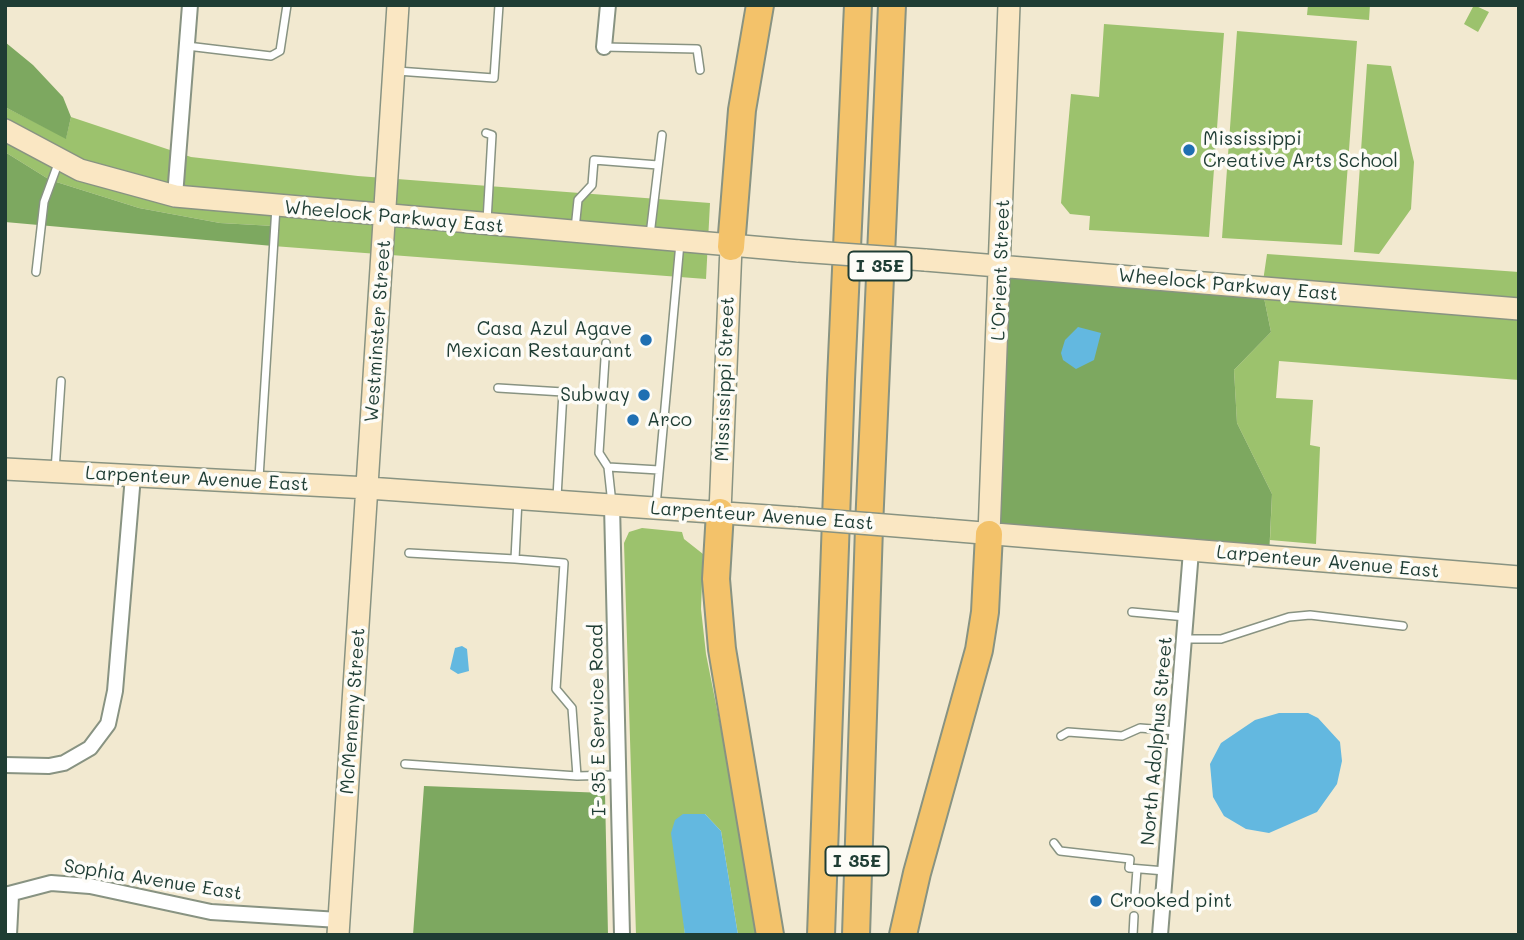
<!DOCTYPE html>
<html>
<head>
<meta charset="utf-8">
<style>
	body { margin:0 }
	#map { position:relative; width:1524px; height:940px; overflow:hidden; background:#f2e9d0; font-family:Mali,sans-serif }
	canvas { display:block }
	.frame { position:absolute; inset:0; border:7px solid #1f3d34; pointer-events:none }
</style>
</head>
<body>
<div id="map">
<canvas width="1524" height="940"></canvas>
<div class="frame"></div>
</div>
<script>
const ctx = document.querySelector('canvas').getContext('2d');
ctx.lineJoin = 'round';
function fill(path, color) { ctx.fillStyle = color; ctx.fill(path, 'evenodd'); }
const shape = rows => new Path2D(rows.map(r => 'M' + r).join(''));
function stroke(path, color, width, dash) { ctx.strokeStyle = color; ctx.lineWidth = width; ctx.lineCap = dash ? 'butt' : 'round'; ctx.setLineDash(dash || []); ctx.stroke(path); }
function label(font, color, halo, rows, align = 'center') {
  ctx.font = font + ' Mali,sans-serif'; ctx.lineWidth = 7; ctx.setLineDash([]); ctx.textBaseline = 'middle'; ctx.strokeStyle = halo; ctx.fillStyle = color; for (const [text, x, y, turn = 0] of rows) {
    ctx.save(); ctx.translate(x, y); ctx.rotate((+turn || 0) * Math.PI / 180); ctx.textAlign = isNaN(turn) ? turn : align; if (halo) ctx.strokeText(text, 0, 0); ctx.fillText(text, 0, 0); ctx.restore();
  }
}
const green = shape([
	[1308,5,1370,5,1369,20,1307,15],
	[1474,5,1489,12,1478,32,1464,24],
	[1104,24,1224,33,1209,237,1089,230,1090,216,1070,214,1061,203,1071,94,1099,97],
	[1237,31,1357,41,1342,245,1222,238],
	[1367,64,1391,66,1414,162,1411,209,1379,254,1354,252],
	[5,107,66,138,71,117,191,157,358,176,710,203,706,279,273,246,274,226,220,223,139,208,50,180,5,152],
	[1267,254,1519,272,1519,380,1279,361,1276,398,1313,400,1310,445,1320,447,1316,544,1270,540,1272,494,1237,423,1234,370,1271,332,1262,288],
	[642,528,682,532,684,539,703,554,701,609,706,654,762,935,738,935,721,831,705,814,683,814,681,889,685,935,636,935,624,543,629,532]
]);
const forest = shape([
	[5,42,33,65,63,97,71,117,66,139,5,107],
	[5,152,50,180,139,208,220,223,274,226,273,246,5,222],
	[1001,267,1262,288,1271,332,1234,370,1237,423,1272,494,1269,557,989,534],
	[424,786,605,793,608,935,413,935]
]);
const water = shape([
	[1078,327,1101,333,1094,360,1076,369,1063,360,1061,353,1065,340],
	[462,646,467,649,469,671,458,674,450,669,455,648],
	[1279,713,1308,713,1318,718,1340,742,1342,761,1337,784,1317,812,1269,833,1246,829,1224,816,1213,797,1210,764,1221,743,1255,720],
	[683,814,705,814,721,831,738,935,685,935,671,833,675,820]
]);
const lane = shape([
	[187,46,271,56,280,51,287,5],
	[604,47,697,49,700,70],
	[397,71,494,78,499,5],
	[486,133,492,135,487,221],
	[575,229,578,200,592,185,594,160,658,165],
	[650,235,662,135],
	[36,272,44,202,59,161],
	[606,343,599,453,608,467,612,504],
	[498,388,563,392,557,497],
	[608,467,659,470],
	[55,471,61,381],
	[259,478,276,207],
	[518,499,515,559,564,563,556,689,572,708,577,776,617,775],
	[656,506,680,243],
	[409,553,515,559],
	[1132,612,1186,617],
	[1185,639,1221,639,1289,617,1310,615,1403,626],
	[1061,736,1068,732,1122,736,1140,728,1177,731],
	[405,764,577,776],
	[1054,843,1060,851,1130,859,1129,868,1165,871],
	[1135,896,1137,869],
	[1133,935,1134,916]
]);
const street = shape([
	[604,47,608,5],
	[175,196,190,5],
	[612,505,622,935],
	[5,765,49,766,64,763,90,748,108,724,115,691,133,476],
	[5,895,51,883,90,886,211,912,339,920],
	[9,935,11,896],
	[1160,935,1191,551]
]);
const secondary = shape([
	[5,130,80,170,175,196,799,251],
	[925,260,1519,309],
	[5,469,368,488,797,518],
	[720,512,731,247],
	[934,529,1519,577],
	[989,534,1009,5],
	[338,935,398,5]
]);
const highway = shape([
	[731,247,742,110,760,5],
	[720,512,716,579,722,649,770,935],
	[821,935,841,380,858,5],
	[856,935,869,527,892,5],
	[903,935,917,873,979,650,985,612,989,534]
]);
const secondaryBridge = shape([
	[799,251,925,260],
	[797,518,934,529]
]);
const markers = [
	[1189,150,7,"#1f6fb2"],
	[646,340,7,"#1f6fb2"],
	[644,395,7,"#1f6fb2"],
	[633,420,7,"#1f6fb2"],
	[1096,901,7,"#1f6fb2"]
];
const shields = [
	[880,266,63],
	[857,861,63]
];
const shieldNames = [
	["I 35E",880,266],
	["I 35E",857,861]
];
const poiNames = [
	["Mississippi",1203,139],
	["Creative Arts School",1203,161],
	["Casa Azul Agave",632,329,"right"],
	["Mexican Restaurant",632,351,"right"],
	["Subway",630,395,"right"],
	["Arco",647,420],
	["Crooked pint",1110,901]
];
const streetNames = [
	["Wheelock Parkway East",394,217,5],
	["L'Orient Street",1001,270,-88],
	["Wheelock Parkway East",1228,285,5],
	["Westminster Street",378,331,-86],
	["Mississippi Street",725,379,-88],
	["Larpenteur Avenue East",197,479,3],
	["Larpenteur Avenue East",762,516,4],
	["Larpenteur Avenue East",1328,562,5],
	["McMenemy Street",353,711,-86],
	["I- 35 E Service Road",598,720,-91],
	["North Adolphus Street",1157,741,-85],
	["Sophia Avenue East",153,880,9]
];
fill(green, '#9cc26d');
fill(forest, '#7da860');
fill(water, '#63b8e0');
stroke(lane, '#889382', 10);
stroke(street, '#889382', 18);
stroke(secondary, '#889382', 24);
stroke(highway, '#889382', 30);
stroke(lane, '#fff', 7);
stroke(street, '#fff', 14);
stroke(secondary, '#fae7c3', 21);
stroke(highway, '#f3c26a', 26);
stroke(secondaryBridge, '#889382', 24, []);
stroke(secondaryBridge, '#fae7c3', 21);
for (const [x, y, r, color] of markers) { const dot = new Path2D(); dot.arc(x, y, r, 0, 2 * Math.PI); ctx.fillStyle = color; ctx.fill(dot); stroke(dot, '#fdfcf7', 2.5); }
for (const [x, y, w] of shields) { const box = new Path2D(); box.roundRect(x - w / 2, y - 14.5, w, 29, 5); ctx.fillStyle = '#fdfcf7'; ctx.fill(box); stroke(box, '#1f3d34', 2); }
label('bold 18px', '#1f3d34', null, shieldNames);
label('19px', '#1f3d34', '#fdfcf7', poiNames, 'left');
label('19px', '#1f3d34', '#fdfcf7', streetNames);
</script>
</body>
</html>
